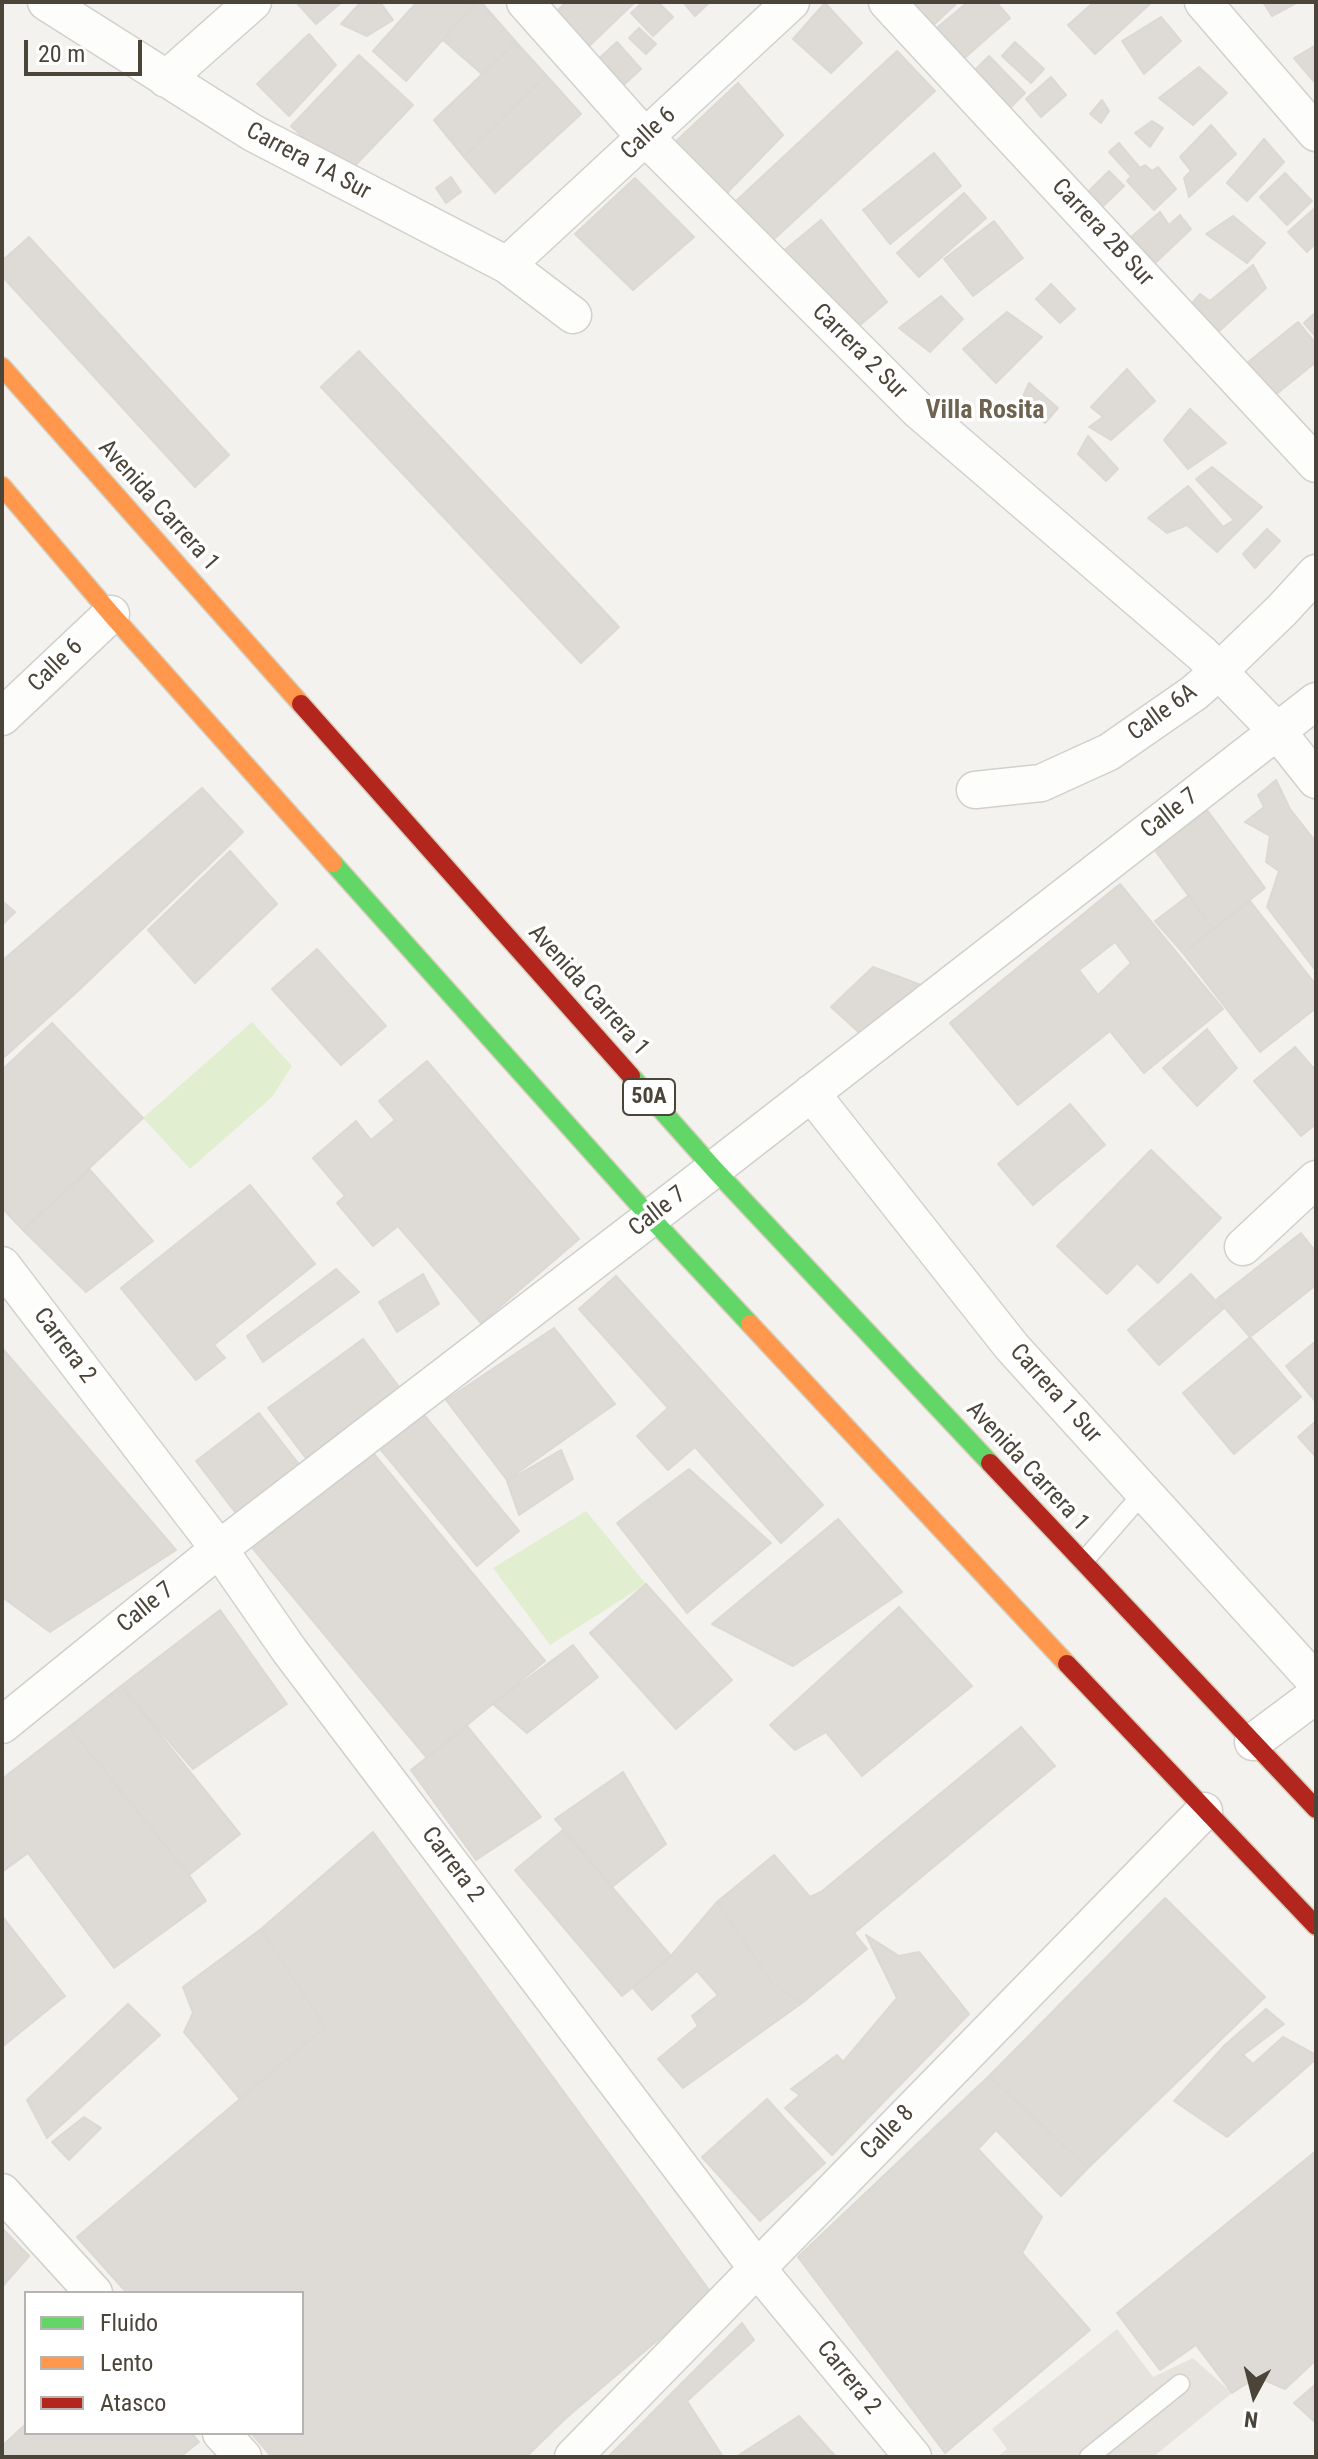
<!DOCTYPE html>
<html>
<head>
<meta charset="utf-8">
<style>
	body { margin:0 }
	#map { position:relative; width:1318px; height:2459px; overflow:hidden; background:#f4f2ee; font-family:"Roboto Condensed",sans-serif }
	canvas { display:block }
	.frame { position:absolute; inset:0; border:4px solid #4b4439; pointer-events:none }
	.legend { position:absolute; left:24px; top:2291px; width:280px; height:144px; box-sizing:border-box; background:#fff; border:2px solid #b7b4b0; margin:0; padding:10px 14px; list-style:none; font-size:24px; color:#4b4439 }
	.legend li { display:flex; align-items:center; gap:16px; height:40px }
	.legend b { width:40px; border:2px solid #b7b4b0 }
	.north { position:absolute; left:1214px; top:2355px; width:80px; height:80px; -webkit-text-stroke:6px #fff; paint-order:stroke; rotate:187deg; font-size:22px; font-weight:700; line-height:32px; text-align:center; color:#4b4439 }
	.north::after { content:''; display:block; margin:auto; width:28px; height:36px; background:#4b4439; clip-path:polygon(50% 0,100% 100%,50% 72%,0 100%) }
	.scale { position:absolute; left:24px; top:40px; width:118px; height:36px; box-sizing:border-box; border:4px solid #4b4439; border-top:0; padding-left:10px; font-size:24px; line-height:28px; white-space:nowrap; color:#4b4439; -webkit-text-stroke:6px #fff; paint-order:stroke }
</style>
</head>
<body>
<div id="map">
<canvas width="1318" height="2459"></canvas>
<div class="frame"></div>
<ul class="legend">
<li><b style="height:10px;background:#63d668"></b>Fluido</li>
<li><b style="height:10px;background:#ff974d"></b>Lento</li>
<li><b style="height:10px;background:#b3261e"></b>Atasco</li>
</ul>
<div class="north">N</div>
<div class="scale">20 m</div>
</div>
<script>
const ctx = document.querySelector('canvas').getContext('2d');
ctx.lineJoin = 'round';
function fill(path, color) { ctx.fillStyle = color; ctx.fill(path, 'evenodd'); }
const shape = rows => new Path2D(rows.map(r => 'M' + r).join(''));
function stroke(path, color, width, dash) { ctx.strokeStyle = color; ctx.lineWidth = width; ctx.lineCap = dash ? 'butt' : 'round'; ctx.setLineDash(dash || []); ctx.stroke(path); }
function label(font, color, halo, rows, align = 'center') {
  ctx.font = font + ' "Roboto Condensed",sans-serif'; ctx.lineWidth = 7; ctx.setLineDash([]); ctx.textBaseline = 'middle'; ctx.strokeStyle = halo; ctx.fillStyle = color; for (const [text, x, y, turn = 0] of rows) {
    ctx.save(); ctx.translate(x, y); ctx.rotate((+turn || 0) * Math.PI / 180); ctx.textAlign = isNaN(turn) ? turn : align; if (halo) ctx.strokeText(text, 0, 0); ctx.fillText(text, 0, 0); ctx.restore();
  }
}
const green = shape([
	[252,1022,292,1066,272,1097,190,1169,143,1118],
	[586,1511,646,1584,550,1645,493,1568]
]);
const parking = shape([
	[1117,2329,1153,2377,1193,2358,1232,2393,1153,2457,997,2457,1007,2449,992,2429]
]);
const building = shape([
	[296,2,342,2,316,24,296,2],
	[361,2,380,2,393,20,367,36,341,24,361,2],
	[417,2,476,2,406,81,373,51,417,2],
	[476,2,481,2,516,42,482,74,443,40,476,2],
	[566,2,635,2,585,50,552,16,566,2],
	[643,2,658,2,673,17,653,36,631,13,643,2],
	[683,2,710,2,695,16,683,2],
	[897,2,958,2,926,32,897,2],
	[968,2,996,2,1010,18,961,61,933,31,968,2],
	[1094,2,1152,2,1095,54,1068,25,1094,2],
	[1263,2,1298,2,1272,16,1263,2],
	[825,3,862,43,831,73,793,39,825,3],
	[1161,17,1181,41,1144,74,1122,41,1161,17],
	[639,28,656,44,646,54,629,38,639,28],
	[309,34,336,65,289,116,257,84,309,34],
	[516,42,546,75,464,157,434,120,516,42],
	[617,42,641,69,618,90,594,63,617,42],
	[1015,42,1044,69,1031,83,1002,56,1015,42],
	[1316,45,1316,84,1294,58,1316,45],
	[897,51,935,91,773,240,736,201,897,51],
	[359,55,413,105,345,176,291,126,359,55],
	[989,56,1025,93,1000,118,964,81,989,56],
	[1199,67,1227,93,1193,125,1159,98,1199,67],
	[546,75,581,114,495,193,464,157,546,75],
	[1051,77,1066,95,1041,117,1026,99,1051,77],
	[738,83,783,135,725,195,671,146,738,83],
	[1102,100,1109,111,1101,123,1090,114,1102,100],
	[1152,121,1163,128,1150,147,1135,133,1152,121],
	[1211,125,1236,154,1189,197,1184,178,1191,171,1180,157,1211,125],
	[1264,139,1284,162,1247,201,1227,183,1264,139],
	[1119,143,1140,168,1145,165,1152,171,1158,167,1176,189,1154,210,1127,181,1131,176,1109,152,1119,143],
	[934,153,961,186,890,244,863,210,934,153],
	[1109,171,1124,186,1094,215,1079,201,1109,171],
	[1285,173,1312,201,1287,225,1260,197,1285,173],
	[451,177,461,192,446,203,436,188,451,177],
	[635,178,694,237,633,290,575,234,635,178],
	[964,193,986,218,919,277,897,253,964,193],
	[1316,207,1316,243,1307,252,1288,232,1316,207],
	[1160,212,1169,225,1180,215,1191,229,1152,266,1122,245,1160,212],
	[1233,216,1265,243,1247,263,1206,234,1233,216],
	[821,220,887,302,852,332,775,258,821,220],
	[994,221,1023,258,973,296,944,259,994,221],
	[29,237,229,455,195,487,2,276,2,261,29,237],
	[1253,265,1266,288,1215,335,1188,308,1200,294,1210,301,1253,265],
	[1051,284,1075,309,1060,323,1036,299,1051,284],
	[941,296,963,319,930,352,899,328,941,296],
	[1007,312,1042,337,996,383,963,349,1007,312],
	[1316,312,1316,337,1304,323,1316,312],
	[1298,322,1316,344,1316,362,1264,404,1237,371,1298,322],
	[359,351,619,627,581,663,321,387,359,351],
	[1127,369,1155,401,1111,440,1089,427,1103,417,1091,407,1127,369],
	[1029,383,1058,408,1045,423,1021,401,1029,383],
	[1190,409,1226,443,1188,469,1164,440,1190,409],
	[1088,436,1118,469,1106,481,1078,454,1088,436],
	[1212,467,1262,507,1217,552,1187,525,1167,533,1148,518,1188,486,1223,527,1234,520,1196,479,1212,467],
	[1267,529,1280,541,1255,568,1243,554,1267,529],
	[1276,780,1290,809,1316,842,1316,971,1267,907,1279,871,1266,862,1270,836,1245,822,1264,807,1258,795,1276,780],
	[202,788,243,832,78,991,2,1059,2,961,202,788],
	[1207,810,1265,888,1213,929,1154,849,1207,810],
	[230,851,277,904,195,983,148,930,230,851],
	[1120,884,1223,1009,1144,1073,1110,1031,1018,1105,950,1023,1120,884],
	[1188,896,1213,929,1183,953,1155,921,1188,896],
	[2,901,15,912,2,925,2,901],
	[1250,901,1316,985,1316,1008,1260,1052,1183,953,1250,901],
	[1115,942,1131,963,1098,995,1079,970,1115,942],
	[317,949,386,1026,341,1065,272,989,317,949],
	[873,967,921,985,864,1037,831,1007,873,967],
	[52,1023,143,1118,23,1230,2,1208,2,1070,52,1023],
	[1207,1029,1237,1068,1197,1106,1163,1068,1207,1029],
	[1295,1047,1316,1071,1316,1124,1301,1136,1254,1081,1295,1047],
	[427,1061,579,1239,481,1323,398,1226,373,1246,337,1203,345,1196,313,1158,356,1121,371,1140,395,1120,379,1101,427,1061],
	[1070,1104,1105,1145,1033,1205,998,1164,1070,1104],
	[1151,1150,1221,1218,1158,1283,1137,1263,1107,1294,1057,1246,1151,1150],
	[90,1170,153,1241,86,1292,23,1230,90,1170],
	[250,1185,315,1264,214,1345,225,1358,196,1380,121,1288,250,1185],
	[1301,1233,1316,1252,1316,1285,1250,1337,1217,1299,1301,1233],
	[336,1269,359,1292,263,1362,247,1336,336,1269],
	[423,1274,439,1304,397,1332,379,1302,423,1274],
	[1191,1274,1223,1309,1159,1365,1128,1330,1191,1274],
	[616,1276,823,1505,781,1543,695,1447,668,1470,637,1436,668,1408,579,1309,616,1276],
	[554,1328,615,1404,507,1480,446,1400,554,1328],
	[1250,1337,1301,1397,1234,1454,1183,1393,1250,1337],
	[363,1339,409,1400,314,1469,268,1408,363,1339],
	[1316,1341,1316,1402,1286,1366,1316,1341],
	[2,1348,176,1550,50,1632,2,1597,2,1348],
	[420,1410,519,1531,477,1566,377,1445,420,1410],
	[259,1413,309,1477,245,1525,196,1461,259,1413],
	[1316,1421,1316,1457,1298,1437,1316,1421],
	[369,1448,545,1661,427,1758,250,1545,369,1448],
	[561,1450,573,1479,519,1515,507,1481,561,1450],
	[689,1469,771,1543,687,1613,617,1523,689,1469],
	[838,1519,902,1592,793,1666,712,1624,838,1519],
	[646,1584,732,1680,676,1729,590,1633,646,1584],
	[899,1607,972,1686,862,1776,826,1732,795,1750,770,1725,899,1607],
	[220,1610,287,1704,193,1769,121,1686,220,1610],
	[573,1645,598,1677,527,1733,493,1704,573,1645],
	[121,1686,240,1834,189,1875,69,1727,121,1686],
	[467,1726,541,1817,476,1860,411,1770,467,1726],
	[69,1727,189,1875,206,1901,114,1968,28,1853,2,1872,2,1779,69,1727],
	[1021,1727,1055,1766,854,1933,867,1949,802,2003,773,1984,717,1902,774,1855,810,1897,821,1892,1021,1727],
	[623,1772,666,1844,612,1887,555,1819,623,1772],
	[563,1830,671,1956,622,1996,515,1870,563,1830],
	[373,1832,712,2294,566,2418,526,2457,272,2457,251,2433,302,2433,302,2293,127,2293,77,2237,325,2027,261,1929,373,1832],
	[1165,1898,1265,1997,1088,2168,989,2076,1165,1898],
	[717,1902,773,1984,802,2003,683,2088,658,2059,698,2026,692,2016,718,1995,697,1971,652,2010,633,1988,671,1956,717,1902],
	[2,1916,65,1996,2,2047,2,1916],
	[261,1929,325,2027,240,2099,184,2032,193,2013,183,1987,261,1929],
	[866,1935,899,1956,919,1952,969,2014,832,2155,785,2108,800,2095,791,2089,837,2055,843,2062,897,1998,866,1935],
	[128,2004,160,2035,47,2138,27,2100,128,2004],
	[1266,2009,1284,2024,1243,2055,1253,2064,1283,2037,1316,2055,1316,2059,1227,2137,1174,2101,1225,2045,1266,2009],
	[989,2076,1088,2168,1061,2196,996,2130,978,2149,1042,2217,1022,2253,1090,2330,945,2453,798,2257,989,2076],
	[767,2099,825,2163,760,2221,702,2157,767,2099],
	[84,2117,101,2128,69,2160,52,2142,84,2117],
	[1316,2151,1316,2360,1285,2389,1257,2377,1232,2393,1196,2345,1160,2370,1117,2313,1316,2151],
	[2,2228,29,2256,2,2287,2,2228],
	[742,2323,754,2340,687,2401,723,2457,608,2457,742,2323],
	[1316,2384,1316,2423,1294,2403,1316,2384],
	[799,2416,836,2457,736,2457,799,2416],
	[26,2424,26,2433,191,2433,199,2442,180,2457,2,2457,2,2446,26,2424]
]);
const lane = shape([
	[1083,1562,1144,1492],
	[1089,2457,1180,2384]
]);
const street = shape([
	[46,2,253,133,507,265,573,315],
	[525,2,645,137,918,410,1202,654,1277,731,1316,780],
	[887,2,1316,464],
	[1203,2,1316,133],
	[166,79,253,2],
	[507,265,791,2],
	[2,717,111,614],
	[975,790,1041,783,1109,752,1194,693,1219,671,1282,610,1316,573],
	[811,1093,1012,1347,1316,1682],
	[1243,1247,1316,1179],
	[2,1265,219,1549,289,1650,756,2267,913,2457],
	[2,1725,219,1549,714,1169,1316,701],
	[1253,1742,1316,1695],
	[2,2192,94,2293],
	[221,2433,243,2457],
	[573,2457,1204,1811]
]);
const fast = shape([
	[333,863,651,1218,750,1324],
	[631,1076,714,1169,990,1463]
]);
const slow = shape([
	[2,367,301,704],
	[2,486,111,614,333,863],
	[750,1324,1067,1664]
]);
const jam = shape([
	[301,704,631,1076],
	[990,1463,1316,1809],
	[1067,1664,1316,1926]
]);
const shields = [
	[649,1097,52]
];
const shieldNames = [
	["50A",649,1097]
];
const streetNames = [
	["Calle 6",649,134,-43],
	["Carrera 1A Sur",308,162,28],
	["Carrera 2B Sur",1102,233,47],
	["Carrera 2 Sur",859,352,45],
	["Avenida Carrera 1",158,506,48],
	["Calle 6",56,666,-44],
	["Calle 6A",1163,713,-36],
	["Calle 7",1170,814,-38],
	["Avenida Carrera 1",588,991,48],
	["Calle 7",658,1212,-38],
	["Carrera 2",64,1346,53],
	["Carrera 1 Sur",1055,1394,48],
	["Avenida Carrera 1",1027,1467,47],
	["Calle 7",146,1608,-39],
	["Carrera 2",452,1865,53],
	["Calle 8",888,2133,-46],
	["Carrera 2",848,2378,51]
];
const neighbourhoodNames = [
	["Villa Rosita",985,411]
];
fill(green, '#e1eecf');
fill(parking, '#e6e3df');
fill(building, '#dedbd6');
stroke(building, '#dcd9d4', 2);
stroke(lane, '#d2d0cb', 21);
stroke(street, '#d2d0cb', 39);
stroke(fast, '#d6cebb', 21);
stroke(slow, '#d6cebb', 21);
stroke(jam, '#d6cebb', 21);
stroke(lane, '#fdfdfc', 18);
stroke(street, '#fdfdfc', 36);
stroke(fast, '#63d668', 18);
stroke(slow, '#ff974d', 18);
stroke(jam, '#b3261e', 18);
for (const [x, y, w] of shields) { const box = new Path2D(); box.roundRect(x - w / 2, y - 18, w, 36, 6); ctx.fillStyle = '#fff'; ctx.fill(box); stroke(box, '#4b4439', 2); }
label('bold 22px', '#4b4439', null, shieldNames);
label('24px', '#4b4439', '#fff', streetNames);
label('bold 26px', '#6e6250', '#fff', neighbourhoodNames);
</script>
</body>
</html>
